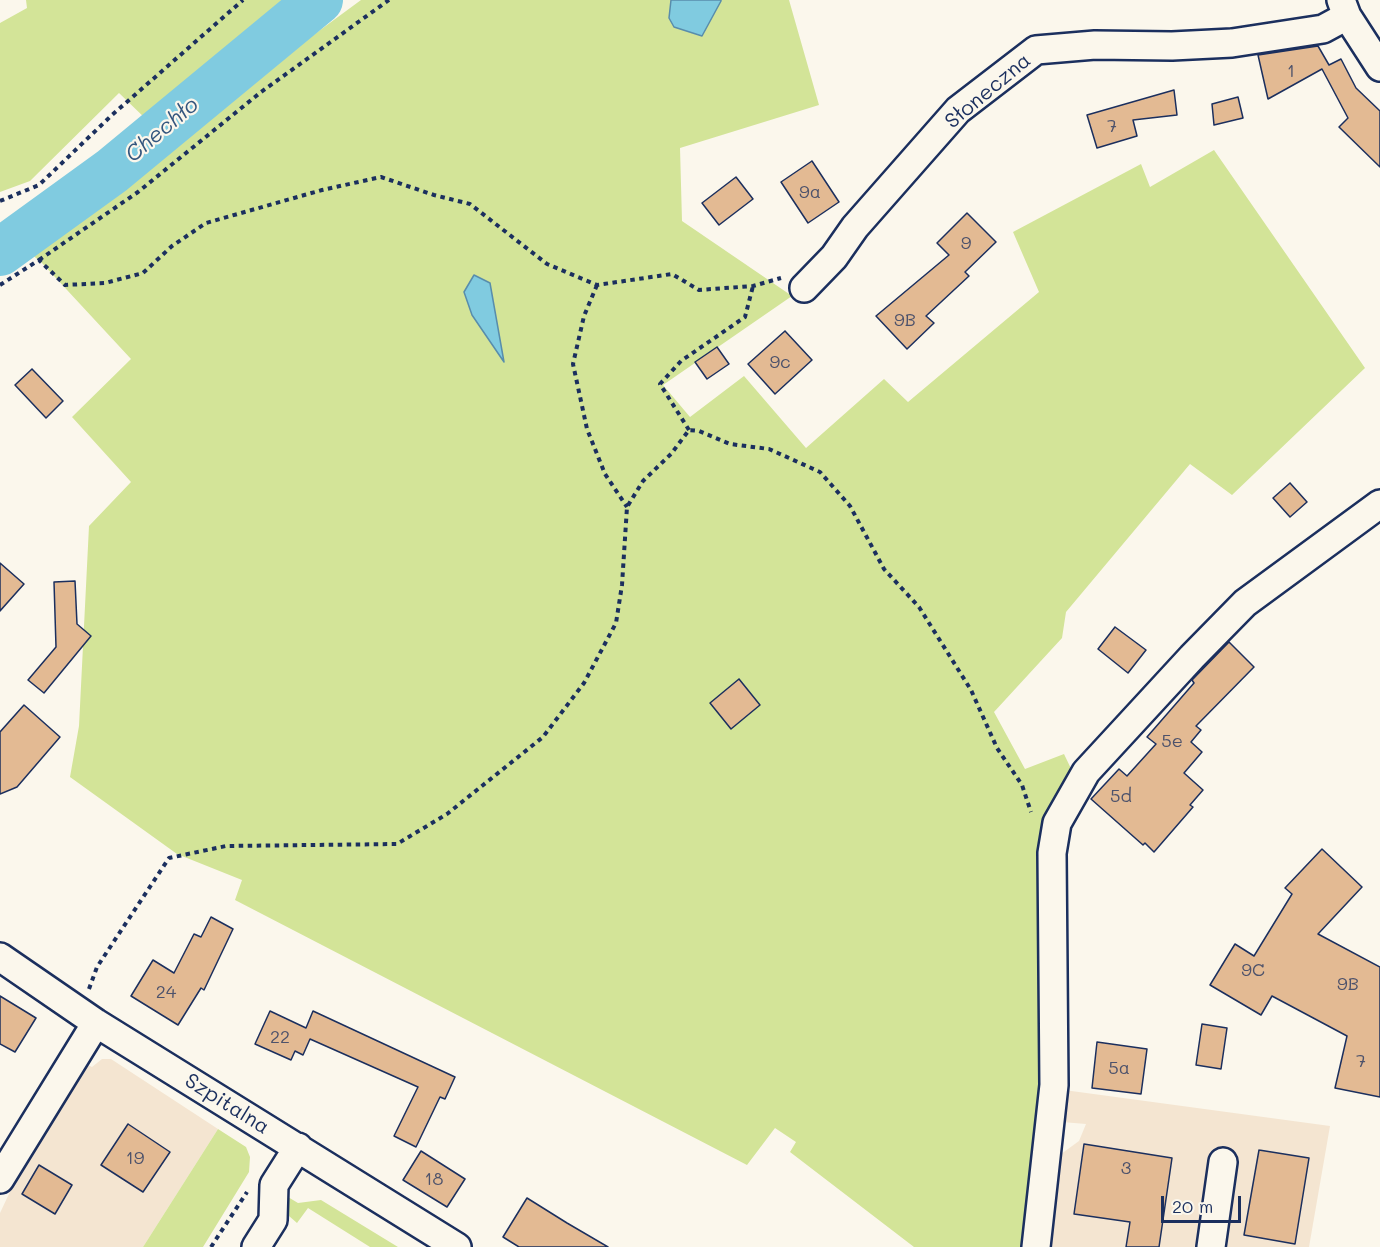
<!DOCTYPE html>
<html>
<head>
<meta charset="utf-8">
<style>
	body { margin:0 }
	#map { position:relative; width:1380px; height:1247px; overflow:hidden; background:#fbf7ec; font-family:Mali,sans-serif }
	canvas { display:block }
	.scale { position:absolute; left:1161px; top:1196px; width:80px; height:27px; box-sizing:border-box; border:3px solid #1b2f5e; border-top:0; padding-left:8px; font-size:18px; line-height:21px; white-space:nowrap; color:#1b2f5e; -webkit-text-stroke:4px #fbf7ec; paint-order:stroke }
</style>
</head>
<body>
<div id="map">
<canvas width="1380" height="1247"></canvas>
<div class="scale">20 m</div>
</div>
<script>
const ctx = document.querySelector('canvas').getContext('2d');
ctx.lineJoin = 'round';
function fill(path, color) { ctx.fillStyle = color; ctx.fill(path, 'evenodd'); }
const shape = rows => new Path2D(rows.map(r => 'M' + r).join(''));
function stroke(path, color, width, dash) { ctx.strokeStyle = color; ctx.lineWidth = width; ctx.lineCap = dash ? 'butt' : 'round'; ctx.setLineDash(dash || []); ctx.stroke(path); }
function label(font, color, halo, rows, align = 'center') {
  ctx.font = font + ' Mali,sans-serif'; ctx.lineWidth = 4.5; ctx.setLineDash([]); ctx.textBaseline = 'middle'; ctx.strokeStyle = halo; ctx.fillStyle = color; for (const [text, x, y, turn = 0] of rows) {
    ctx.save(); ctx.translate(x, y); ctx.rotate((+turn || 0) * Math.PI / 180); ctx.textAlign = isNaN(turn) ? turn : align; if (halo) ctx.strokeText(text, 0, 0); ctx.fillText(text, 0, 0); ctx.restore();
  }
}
const built = shape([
	[102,1059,111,1059,218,1129,143,1247,0,1247,0,1213,16,1179,88,1065,92,1067],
	[1064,1090,1330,1126,1309,1247,1047,1247,1057,1157,1079,1141,1086,1124,1062,1122]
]);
const green = shape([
	[26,0,297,0,149,122,119,93,30,181,0,192,0,23,27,8],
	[361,0,789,0,819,105,680,148,682,221,792,296,663,385,690,417,744,376,806,448,884,379,908,402,1039,292,1013,232,1141,164,1150,187,1214,150,1365,368,1232,495,1190,464,1066,612,1062,638,994,712,1025,769,1064,754,1075,777,1064,797,1032,1247,914,1247,790,1152,796,1142,775,1128,747,1165,235,900,242,880,177,854,70,777,79,726,89,526,131,482,72,417,131,359,42,263,24,248],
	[218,1129,246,1147,250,1157,249,1172,203,1247,143,1247],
	[288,1197,298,1203,321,1200,398,1247,370,1247,308,1208,297,1223,289,1216,285,1205]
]);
const water = shape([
	[671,0,721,0,721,1,702,36,674,27,669,18,671,0],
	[474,275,490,283,504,362,472,315,464,292,474,275]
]);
const river = shape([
	[0,252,112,171,319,0]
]);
const building = shape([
	[1318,46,1329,65,1341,59,1356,88,1380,111,1380,167,1339,127,1348,118,1322,69,1268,99,1258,55,1318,46],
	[1174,90,1177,115,1133,120,1137,136,1097,148,1087,115,1174,90],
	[1238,97,1243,118,1214,125,1212,104,1238,97],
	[812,161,839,202,808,223,781,182,812,161],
	[736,177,753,199,719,225,702,203,736,177],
	[967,213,996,242,965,272,969,276,926,316,934,323,907,349,876,316,949,255,937,243,967,213],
	[785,331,812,360,775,394,748,364,785,331],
	[717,347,729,364,707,379,695,362,717,347],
	[32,369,63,401,46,418,15,385,32,369],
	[1290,483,1307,502,1290,517,1273,498,1290,483],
	[0,563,24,584,0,611,0,563],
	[75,581,77,624,91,636,44,693,28,680,56,647,54,582,75,581],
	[1115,627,1146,650,1128,673,1098,649,1115,627],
	[1229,642,1254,667,1196,726,1201,730,1191,742,1202,752,1184,773,1203,790,1190,805,1193,807,1154,852,1145,843,1143,845,1091,799,1119,769,1127,776,1156,744,1147,737,1194,683,1192,680,1229,642],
	[739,679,760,705,731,729,710,703,739,679],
	[24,705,60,737,17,787,0,794,0,732,24,705],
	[1322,849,1362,887,1318,934,1380,967,1380,1097,1335,1088,1347,1036,1272,996,1261,1015,1210,985,1235,944,1254,956,1292,894,1285,888,1322,849],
	[211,917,233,929,204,990,201,988,178,1025,131,996,153,960,174,973,194,934,201,937,211,917],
	[0,996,36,1018,15,1052,0,1044,0,996],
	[270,1011,306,1028,313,1011,455,1077,445,1099,440,1097,416,1147,394,1136,418,1087,310,1039,303,1055,295,1051,291,1060,255,1044,270,1011],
	[1202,1024,1227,1028,1221,1069,1196,1065,1202,1024],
	[1097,1042,1147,1049,1141,1094,1092,1088,1097,1042],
	[128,1124,170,1152,143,1192,101,1165,128,1124],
	[1084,1144,1172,1158,1159,1247,1126,1247,1130,1222,1074,1214,1084,1144],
	[1259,1150,1309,1158,1295,1244,1244,1235,1259,1150],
	[421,1151,465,1179,447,1207,403,1180,421,1151],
	[39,1165,72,1185,55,1214,22,1194,39,1165],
	[527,1198,567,1223,608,1247,519,1247,503,1237,527,1198]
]);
const path = shape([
	[0,201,39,185,112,115,243,0],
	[39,260,138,192,261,92,389,0],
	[0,285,39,260,65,285,105,283,143,273,172,246,206,223,322,190,381,177,434,195,470,204,547,264,597,285,672,274,699,290,753,286,781,278],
	[597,285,584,316,573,364,587,429,605,474,627,507],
	[689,430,660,384,681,361,745,317,753,286],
	[89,989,97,967,169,858,226,846,397,844,447,814,543,737,584,683,616,623,622,585,627,507,643,481,671,454,689,430,699,431,730,444,769,449,820,472,850,506,884,569,919,607,971,690,997,748,1022,785,1031,812],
	[211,1247,247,1192]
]);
const minor = shape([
	[1341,0,1347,16,1380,67],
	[804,288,834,257,855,227,958,110,1036,50,1095,45,1172,46,1232,43,1323,29,1347,16],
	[0,957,96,1023,457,1247],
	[0,1179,96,1023],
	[256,1247,273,1220,274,1185,298,1147],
	[1036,1247,1054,1085,1052,853,1057,823,1086,772,1192,657,1245,603,1380,504],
	[1211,1247,1223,1162]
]);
const numberNames = [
	["1",1291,71],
	["7",1112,126],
	["9a",810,192],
	["9",966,243],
	["9B",905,320],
	["9c",780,362],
	["5e",1172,741],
	["5d",1121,796],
	["9C",1253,970],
	["9B",1348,984],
	["24",166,992],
	["22",280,1037],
	["7",1361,1061],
	["5a",1119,1068],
	["19",135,1158],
	["3",1126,1168],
	["18",434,1179]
];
const streetNames = [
	["Słoneczna",988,91,-40],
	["Szpitalna",227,1104,32]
];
const waterNames = [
	["Chechło",162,130,-40]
];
fill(built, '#f4e5d1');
fill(green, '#d3e498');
fill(water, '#80cbe0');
stroke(water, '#588dac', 1.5);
stroke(river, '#80cbe0', 48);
fill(building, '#e3ba93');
stroke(building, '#1b2f5e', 1.5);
stroke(minor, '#1b2f5e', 32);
stroke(path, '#1b2f5e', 4, [4.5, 4.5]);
stroke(minor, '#fbf7ec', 27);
label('18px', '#4d526b', null, numberNames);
label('21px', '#1b2f5e', '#fbf7ec', streetNames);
label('italic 22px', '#34567e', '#fbf7ec', waterNames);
</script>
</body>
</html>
